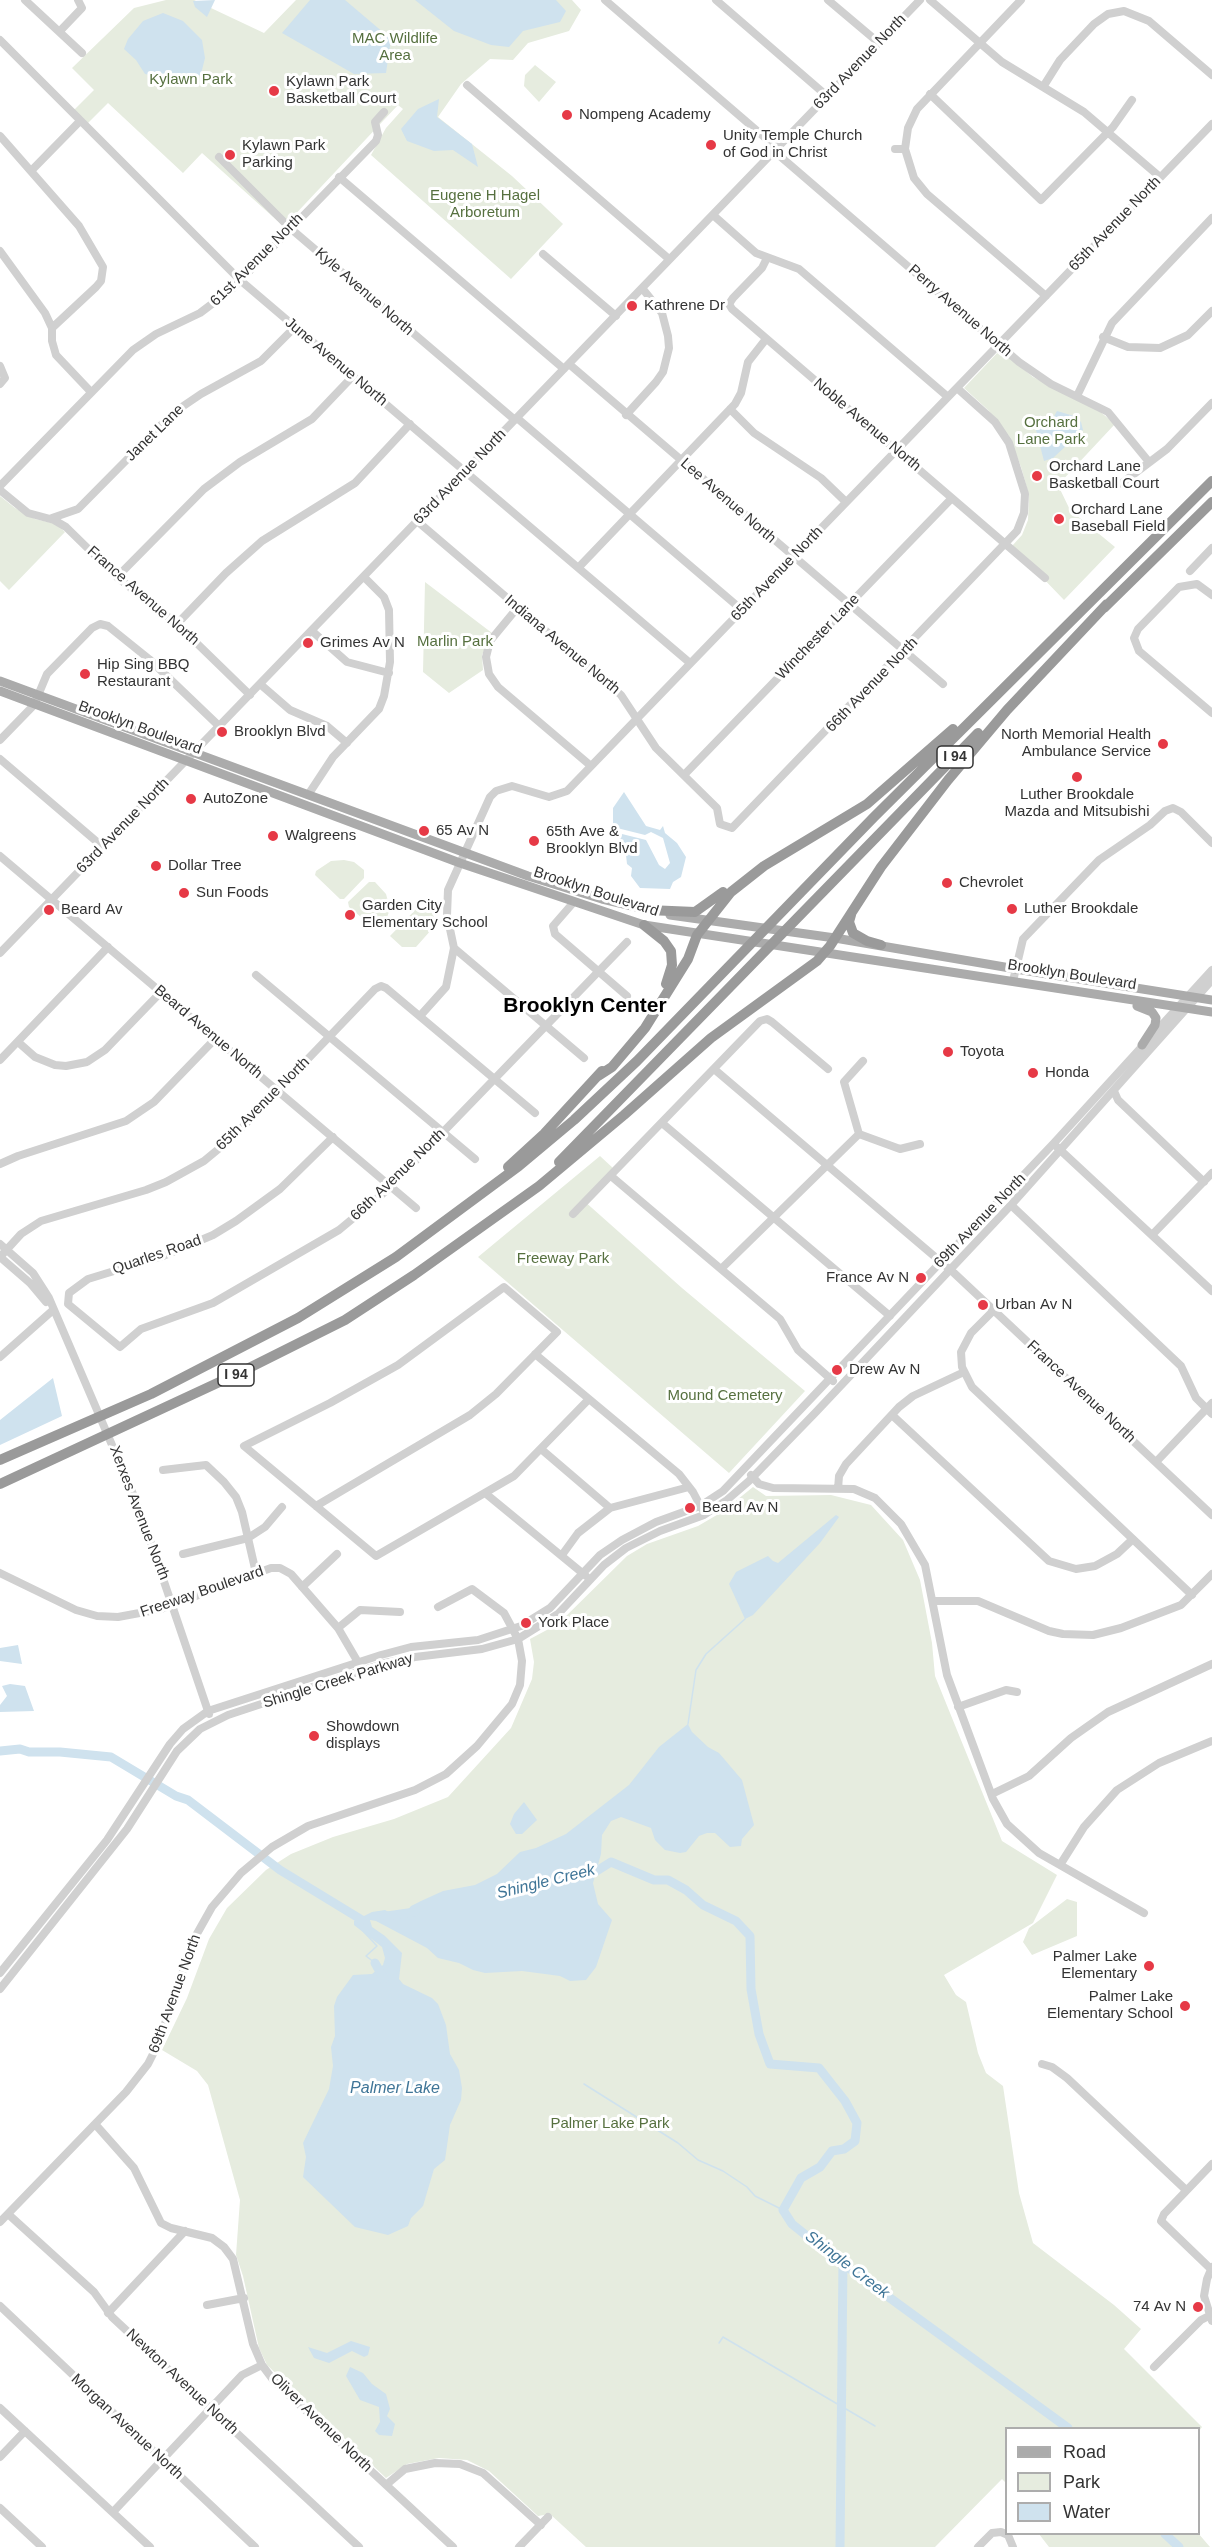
<!DOCTYPE html>
<html>
<head>
<meta charset="utf-8">
<style>
	body { margin:0 }
	#map { position:relative; width:1212px; height:2547px; overflow:hidden; background:#fff; font-family:Helvetica,sans-serif }
	canvas { display:block }
	.legend { position:absolute; left:1005px; top:2427px; width:195px; height:108px; box-sizing:border-box; background:#fff; border:2px solid #adadad; margin:0; padding:8px 10px; list-style:none; font-size:18px; color:#333 }
	.legend li { display:flex; align-items:center; gap:12px; height:30px }
	.legend b { width:30px; border:2px solid #adadad }
</style>
</head>
<body>
<div id="map">
<canvas width="1212" height="2547"></canvas>
<ul class="legend">
<li><b style="height:8px;background:#ababab"></b>Road</li>
<li><b style="height:16px;background:#e6ecdf"></b>Park</li>
<li><b style="height:16px;background:#cfe2ee"></b>Water</li>
</ul>
</div>
<script>
const ctx = document.querySelector('canvas').getContext('2d');
ctx.lineJoin = 'round';
function fill(path, color) { ctx.fillStyle = color; ctx.fill(path, 'evenodd'); }
const shape = rows => new Path2D(rows.map(r => 'M' + r).join(''));
function stroke(path, color, width, dash) { ctx.strokeStyle = color; ctx.lineWidth = width; ctx.lineCap = dash ? 'butt' : 'round'; ctx.setLineDash(dash || []); ctx.stroke(path); }
function label(font, color, halo, rows, align = 'center') {
  ctx.font = font + ' Helvetica,sans-serif'; ctx.lineWidth = 6; ctx.setLineDash([]); ctx.textBaseline = 'middle'; ctx.strokeStyle = halo; ctx.fillStyle = color; for (const [text, x, y, turn = 0] of rows) {
    ctx.save(); ctx.translate(x, y); ctx.rotate((+turn || 0) * Math.PI / 180); ctx.textAlign = isNaN(turn) ? turn : align; if (halo) ctx.strokeText(text, 0, 0); ctx.fillText(text, 0, 0); ctx.restore();
  }
}
const green = shape([
	[166,0,194,0,264,33,296,0,572,0,581,10,569,31,528,43,513,60,490,59,461,84,438,117,512,176,563,224,511,279,371,155,386,128,403,109,398,105,289,221,282,225,202,153,183,173,108,103,88,123,74,110,94,90,72,68,134,8],
	[535,65,556,82,539,102,524,86,525,75],
	[1000,350,1033,377,1098,410,1115,424,1058,485,1070,510,1115,547,1064,600,1012,546,1022,535,1028,520,1029,495,1021,467,1009,436,988,410,964,388],
	[0,496,15,508,35,519,56,524,65,532,9,590,0,581],
	[425,582,492,633,482,655,483,670,449,693,423,672],
	[344,860,354,862,364,870,364,878,344,899,340,899,315,875,316,871,331,861],
	[369,882,375,882,386,894,390,909,385,923,374,928,349,907,348,902],
	[420,905,432,912,434,917,432,929,416,947,402,947,390,936],
	[600,1156,614,1169,583,1200,682,1288,805,1391,729,1473,478,1257],
	[753,1487,766,1496,831,1495,871,1505,903,1540,920,1580,932,1643,935,1676,1002,1841,1057,1875,1033,1923,944,1975,956,1995,966,2002,978,2053,986,2073,1003,2086,1019,2193,1033,2243,1114,2305,1141,2329,1124,2349,1202,2427,1199,2431,1198,2428,1006,2428,1006,2483,1002,2479,935,2547,586,2547,550,2514,538,2516,489,2471,467,2460,439,2458,407,2464,386,2478,267,2365,259,2348,243,2276,236,2255,240,2200,208,2085,197,2071,162,2050,187,1998,209,1939,227,1908,266,1870,291,1854,333,1837,394,1819,448,1797,511,1728,532,1679,534,1662,530,1639,558,1624,627,1556,647,1544,698,1526,722,1512],
	[1067,1899,1077,1902,1077,1936,1032,1955,1023,1942,1029,1928],
	[1198,2533,1210,2547,1049,2547,1039,2534]
]);
const water = shape([
	[215,0,207,17,195,7,193,1],
	[310,0,345,0,391,39,386,73,354,74,282,33],
	[415,0,556,0,566,11,560,22,523,31,509,47,491,45,454,31],
	[163,13,183,21,202,40,205,58,201,74,189,83,145,74,136,60,124,49,128,39,143,21],
	[439,99,437,117,472,144,478,167,453,150,434,151,407,141,401,129,418,109],
	[1057,411,1074,416,1081,422,1083,430,1053,458,1044,461,1036,430,1050,424],
	[624,792,646,826,660,830,663,826,665,833,677,843,686,857,681,877,673,882,670,889,640,888,631,876,632,868,627,864,625,846,620,840,622,834,646,840,659,865,665,869,670,863,663,838,651,832,645,835,613,827,613,808],
	[53,1378,62,1416,0,1445,0,1420],
	[836,1515,839,1517,820,1543,753,1615,745,1619,729,1584,736,1572,768,1556,773,1561,778,1563],
	[18,1645,22,1664,0,1661,0,1648],
	[10,1684,25,1686,34,1711,0,1712,0,1705,7,1696,2,1686],
	[688,1724,692,1732,708,1747,719,1753,742,1780,754,1825,742,1839,741,1846,730,1847,715,1833,707,1833,699,1836,686,1852,680,1853,665,1850,655,1840,651,1828,621,1817,611,1821,602,1835,601,1854,593,1883,598,1904,612,1920,596,1967,586,1980,570,1981,560,1976,522,1971,485,1973,473,1970,459,1963,438,1958,427,1948,376,1921,370,1920,372,1927,385,1936,402,1953,399,1979,403,1984,432,1998,438,2004,446,2025,450,2054,459,2070,462,2088,461,2100,450,2125,445,2160,434,2169,423,2206,411,2218,408,2226,388,2235,355,2227,303,2177,306,2157,303,2143,329,2089,333,2066,331,2047,335,2036,334,2006,337,1997,353,1975,372,1974,383,1965,385,1958,382,1947,354,1925,354,1921,372,1912,385,1910,394,1915,404,1915,411,1906,421,1901,443,1891,475,1885,497,1874,520,1852,536,1848,566,1834,629,1785,659,1747],
	[524,1802,537,1820,522,1834,516,1834,510,1824,514,1814],
	[351,2341,370,2347,368,2355,364,2357,352,2351,329,2363,314,2358,308,2347,327,2353],
	[350,2367,363,2373,372,2384,386,2394,390,2409,387,2416,395,2424,392,2436,379,2435,375,2431,380,2422,379,2407,360,2400,346,2376]
]);
const stream = shape([
	[688,1724,696,1670,706,1654,745,1619],
	[363,1931,377,1946,366,1956,375,1963],
	[584,2084,678,2143,698,2160,723,2171,747,2187,755,2196,783,2210],
	[719,2343,723,2337,875,2426]
]);
const river = shape([
	[0,1751,20,1749,29,1752,60,1752,111,1757,176,1796,188,1800,280,1870,362,1920],
	[584,1874,595,1872,611,1862,654,1880,668,1880,686,1890,703,1905,736,1921,750,1936,751,1989,759,2034,770,2064,819,2068,845,2101,857,2123,855,2141,844,2149,832,2151,820,2167,801,2178,783,2210,792,2224,827,2252,1068,2428],
	[387,1916,415,1912],
	[375,1963,384,1979],
	[1165,2534,1179,2547],
	[840,2547,843,2261]
]);
const minor = shape([
	[25,0,82,53],
	[605,0,777,148],
	[716,0,827,96],
	[828,0,879,43],
	[930,0,1002,62,1084,112,1160,177],
	[1021,0,917,109,908,128,905,149,914,178,927,194,1046,296],
	[60,31,82,8,78,0],
	[0,40,240,280,690,663],
	[467,85,669,259],
	[1043,87,1060,60,1094,24,1108,14,1124,11,1149,21,1212,75],
	[930,94,1041,200,1113,127,1132,100],
	[0,136,79,226,103,267,101,281,96,287,52,328],
	[895,149,905,149],
	[774,151,1019,362,1051,384,1108,412,1149,462],
	[219,157,290,228,515,420],
	[31,171,80,121],
	[339,177,564,369],
	[713,215,756,253,799,269,948,397],
	[0,251,45,313,52,328,52,341,56,355,91,392],
	[543,254,616,316],
	[767,258,762,268,733,298,729,304,732,309,1045,578],
	[1103,337,1128,347,1160,348,1188,335,1212,311],
	[569,364,943,684],
	[0,366,5,378,0,384],
	[1077,396,1112,323,1212,218],
	[730,409,754,433,821,478,846,502],
	[626,415,656,382,663,372,669,348,668,336,662,313,642,288],
	[517,418,742,610],
	[0,486,133,350,156,334,200,313,233,288,376,141,378,135,375,122,384,112],
	[1107,486,1122,483,1167,449,1212,403],
	[0,490,28,513,54,520,66,527,117,577,177,624,250,695],
	[52,518,78,509,173,413,201,394,261,361,295,327],
	[417,521,621,695,656,748,717,808,720,824,732,828,1017,531,1024,513,1025,494,1009,443,995,422,957,388],
	[579,567,735,404,741,393,748,362,766,339],
	[1190,571,1212,548],
	[117,577,204,489,240,462,312,419,353,376],
	[1212,595,1197,584,1179,587,1138,629,1134,638,1139,651,1212,713],
	[518,607,490,641,486,657,489,674,498,687,591,766],
	[177,624,226,573,262,541,355,483,410,424],
	[312,631,347,662,389,673],
	[260,684,290,710,327,726,347,743],
	[0,740,34,705,47,674,92,628,100,624,108,626,149,659,219,726],
	[0,759,103,847],
	[684,775,952,498],
	[308,795,333,757,379,709,384,696,390,662,389,610,384,597,364,577],
	[0,856,416,1208],
	[573,903,553,926,555,934,627,996],
	[454,948,584,1058],
	[0,953,920,0],
	[256,975,475,1159],
	[1013,981,1023,939,1099,860,1150,825,1165,811,1173,808,1181,812,1212,843],
	[420,1016,446,987,454,948,447,915,448,890,490,797,496,791,512,786,549,797,567,791,1212,124],
	[18,1042,35,1057,55,1065,66,1066,87,1062,105,1050,161,992],
	[0,1060,108,947],
	[714,1069,954,1273,1212,1515],
	[1114,1091,1118,1100,1204,1182],
	[662,1123,890,1316],
	[859,1134,844,1082,863,1061],
	[859,1134,900,1149,920,1144],
	[333,1137,280,1189,236,1221,213,1235,163,1256,88,1279,69,1293,68,1304,120,1347,141,1329,213,1303,339,1230,386,1191,627,942],
	[1057,1147,1212,1291],
	[0,1164,18,1156,126,1121,154,1102,216,1038],
	[611,1176,780,1319,798,1350,833,1381],
	[1011,1205,1181,1366,1196,1398,1212,1414],
	[573,1214,760,1021,767,1019,772,1022,828,1069],
	[1152,1235,1212,1173],
	[0,1244,33,1273,49,1298,139,1508,209,1714],
	[0,1257,21,1234,41,1221,146,1190,166,1182,204,1161,233,1137,375,989,381,986,386,988,535,1113],
	[0,1257,30,1283,46,1302],
	[721,1269,859,1134],
	[994,1310,971,1333,961,1352,962,1367,972,1387,1192,1595],
	[535,1354,679,1474,693,1492,702,1509],
	[0,1357,52,1311],
	[892,1415,1049,1561,1076,1569,1095,1566,1117,1554,1133,1539],
	[541,1449,610,1508],
	[1156,1462,1212,1403],
	[163,1470,206,1465,224,1482,236,1497,242,1512,256,1573],
	[751,1475,759,1484,773,1488,854,1489,875,1498,901,1524,925,1565,947,1675,993,1799,1007,1824,1039,1853,1144,1913],
	[838,1489,839,1476,846,1464,899,1407,913,1396,964,1372],
	[485,1493,586,1576],
	[316,1506,470,1415,496,1394,557,1332,504,1287,398,1365,330,1403,244,1446,376,1556,514,1476,589,1399],
	[183,1554,248,1538,265,1527,282,1507],
	[562,1555,578,1533,610,1508,689,1487],
	[0,1573,76,1610,97,1616,118,1617,161,1609,271,1568,280,1568,291,1574,338,1628,359,1664],
	[302,1587,337,1554],
	[934,1601,978,1601,1049,1631,1063,1634,1093,1635,1121,1628,1181,1605,1212,1574],
	[338,1628,360,1610,400,1612],
	[958,1707,1006,1690,1017,1692],
	[992,1794,1029,1776,1071,1738,1108,1712,1212,1664],
	[1060,1865,1084,1827,1117,1790,1159,1763,1212,1741],
	[0,1973,107,1840,170,1744,183,1729,208,1711,381,1655,411,1647,478,1640,521,1626,550,1608,600,1555,622,1540,656,1522,700,1506,723,1491,1054,1143,1212,970],
	[0,1989,127,1829,177,1751,200,1729,228,1715,385,1663,415,1657,482,1649,518,1639,558,1614,604,1565,626,1548,660,1531,704,1515,727,1500,749,1481,816,1412,1011,1205,1212,980],
	[1042,2064,1052,2067,1067,2078,1186,2190],
	[95,2124,134,2168,161,2223,171,2228,212,2238,224,2247,233,2259,253,2344,262,2365,274,2381,453,2547],
	[8,2214,94,2292,112,2317,359,2547],
	[0,2222,126,2092,148,2064,158,2044,194,1939,212,1907,241,1873,272,1847,308,1826,415,1790,446,1774,477,1746,512,1704,520,1685,522,1661,518,1639,504,1613,472,1589,438,1607],
	[1212,2267,1207,2279,1204,2296,1212,2321],
	[1211,2269,1161,2221,1164,2214,1212,2164],
	[207,2305,244,2298],
	[0,2306,255,2547],
	[108,2313,185,2231],
	[1154,2367,1201,2320,1209,2316],
	[0,2408,150,2547],
	[0,2457,25,2431],
	[386,2485,405,2469,435,2463,460,2464,483,2473,541,2525],
	[0,2508,42,2547],
	[113,2512,242,2375,262,2365],
	[519,2547,548,2517],
	[978,2547,992,2533,1001,2532,1008,2535,1013,2547]
]);
const major = shape([
	[0,681,528,876,602,899,654,911],
	[0,691,460,863,644,925,1212,1012],
	[670,915,835,938,1016,969,1212,1000],
	[1137,1006,1152,1012,1156,1018,1155,1025,1142,1045]
]);
const highway = shape([
	[1104,608,1212,502],
	[648,910,695,912,723,892],
	[851,915,849,922,853,933,867,941,881,945],
	[644,925,664,941,671,951,672,965,666,984],
	[598,1076,612,1067,645,1028,688,959,697,935,731,892,764,866,867,804,953,729],
	[559,1162,978,733],
	[508,1167,544,1134,602,1071],
	[0,1460,151,1394,298,1318,396,1257,519,1166,574,1120,637,1061,874,817,1212,481],
	[0,1484,241,1372,345,1320,414,1275,539,1186,624,1115,711,1038,817,961,830,946,881,867,948,780,1007,710,1107,604]
]);
const markers = [
	[274,91,6,"#e63946"],
	[567,115,6,"#e63946"],
	[711,145,6,"#e63946"],
	[230,155,6,"#e63946"],
	[632,306,6,"#e63946"],
	[1037,476,6,"#e63946"],
	[1059,519,6,"#e63946"],
	[308,643,6,"#e63946"],
	[85,674,6,"#e63946"],
	[222,732,6,"#e63946"],
	[1163,744,6,"#e63946"],
	[1077,777,6,"#e63946"],
	[191,799,6,"#e63946"],
	[424,831,6,"#e63946"],
	[273,836,6,"#e63946"],
	[534,841,6,"#e63946"],
	[156,866,6,"#e63946"],
	[947,883,6,"#e63946"],
	[184,893,6,"#e63946"],
	[1012,909,6,"#e63946"],
	[49,910,6,"#e63946"],
	[350,915,6,"#e63946"],
	[948,1052,6,"#e63946"],
	[1033,1073,6,"#e63946"],
	[921,1278,6,"#e63946"],
	[983,1305,6,"#e63946"],
	[837,1370,6,"#e63946"],
	[690,1508,6,"#e63946"],
	[526,1623,6,"#e63946"],
	[314,1736,6,"#e63946"],
	[1149,1966,6,"#e63946"],
	[1185,2006,6,"#e63946"],
	[1198,2307,6,"#e63946"]
];
const shields = [
	[955,757,36],
	[236,1375,36]
];
const shieldNames = [
	["I 94",955,757],
	["I 94",236,1375]
];
const parkNames = [
	["MAC Wildlife",395,39],
	["Area",395,56],
	["Kylawn Park",191,80],
	["Eugene H Hagel",485,196],
	["Arboretum",485,213],
	["Orchard",1051,423],
	["Lane Park",1051,440],
	["Marlin Park",455,642],
	["Freeway Park",563,1259],
	["Mound Cemetery",725,1396],
	["Palmer Lake Park",610,2124]
];
const streetNames = [
	["63rd Avenue North",860,62,-46],
	["65th Avenue North",1115,224,-46],
	["61st Avenue North",257,260,-45],
	["Kyle Avenue North",364,292,41],
	["Perry Avenue North",960,311,41],
	["June Avenue North",336,362,40],
	["Noble Avenue North",867,425,40],
	["Janet Lane",155,433,-44],
	["63rd Avenue North",460,477,-46],
	["Lee Avenue North",728,501,41],
	["65th Avenue North",777,574,-46],
	["France Avenue North",143,596,41],
	["Winchester Lane",818,637,-46],
	["Indiana Avenue North",562,645,40],
	["66th Avenue North",872,685,-46],
	["Brooklyn Boulevard",140,728,20],
	["63rd Avenue North",123,826,-46],
	["Brooklyn Boulevard",596,892,18],
	["Brooklyn Boulevard",1072,975,9],
	["Beard Avenue North",208,1032,40],
	["65th Avenue North",263,1104,-45],
	["66th Avenue North",398,1175,-44],
	["69th Avenue North",980,1221,-46],
	["Quarles Road",157,1255,-19],
	["France Avenue North",1081,1392,43],
	["Xerxes Avenue North",139,1513,69],
	["Freeway Boulevard",202,1592,-19],
	["Shingle Creek Parkway",338,1681,-17],
	["69th Avenue North",175,1994,-70],
	["Newton Avenue North",182,2382,43],
	["Oliver Avenue North",321,2423,44],
	["Morgan Avenue North",127,2427,43]
];
const poiNames = [
	["Kylawn Park",286,82],
	["Basketball Court",286,99],
	["Nompeng Academy",579,115],
	["Unity Temple Church",723,136],
	["of God in Christ",723,153],
	["Kylawn Park",242,146],
	["Parking",242,163],
	["Kathrene Dr",644,306],
	["Orchard Lane",1049,467],
	["Basketball Court",1049,484],
	["Orchard Lane",1071,510],
	["Baseball Field",1071,527],
	["Grimes Av N",320,643],
	["Hip Sing BBQ",97,665],
	["Restaurant",97,682],
	["Brooklyn Blvd",234,732],
	["North Memorial Health",1151,735,"right"],
	["Ambulance Service",1151,752,"right"],
	["Luther Brookdale",1077,795,"center"],
	["Mazda and Mitsubishi",1077,812,"center"],
	["AutoZone",203,799],
	["65 Av N",436,831],
	["65th Ave &",546,832],
	["Brooklyn Blvd",546,849],
	["Walgreens",285,836],
	["Dollar Tree",168,866],
	["Chevrolet",959,883],
	["Sun Foods",196,893],
	["Garden City",362,906],
	["Elementary School",362,923],
	["Luther Brookdale",1024,909],
	["Beard Av",61,910],
	["Toyota",960,1052],
	["Honda",1045,1073],
	["France Av N",909,1278,"right"],
	["Urban Av N",995,1305],
	["Drew Av N",849,1370],
	["Beard Av N",702,1508],
	["York Place",538,1623],
	["Showdown",326,1727],
	["displays",326,1744],
	["Palmer Lake",1137,1957,"right"],
	["Elementary",1137,1974,"right"],
	["Palmer Lake",1173,1997,"right"],
	["Elementary School",1173,2014,"right"],
	["74 Av N",1186,2307,"right"]
];
const waterNames = [
	["Shingle Creek",546,1882,-14],
	["Palmer Lake",395,2089],
	["Shingle Creek",847,2265,37]
];
const districtNames = [
	["Brooklyn Center",585,1006]
];
fill(green, '#e6ecdf');
fill(water, '#cfe2ee');
stroke(stream, '#cfe2ee', 1.5);
stroke(river, '#cfe2ee', 9);
stroke(minor, '#d0d0d0', 8);
stroke(major, '#ababab', 9);
stroke(highway, '#9a9a9a', 10);
for (const [x, y, r, color] of markers) { const dot = new Path2D(); dot.arc(x, y, r, 0, 2 * Math.PI); ctx.fillStyle = color; ctx.fill(dot); stroke(dot, '#fff', 2); }
for (const [x, y, w] of shields) { const box = new Path2D(); box.roundRect(x - w / 2, y - 11, w, 22, 4.5); ctx.fillStyle = '#fff'; ctx.fill(box); stroke(box, '#333', 1.5); }
label('bold 14px', '#333', null, shieldNames);
label('15px', '#56703f', '#fff', parkNames);
label('15px', '#333', '#fff', streetNames);
label('15px', '#333', '#fff', poiNames, 'left');
label('italic 16px', '#3f7597', '#fff', waterNames);
label('bold 21px', '#000', '#fff', districtNames);
</script>
</body>
</html>
